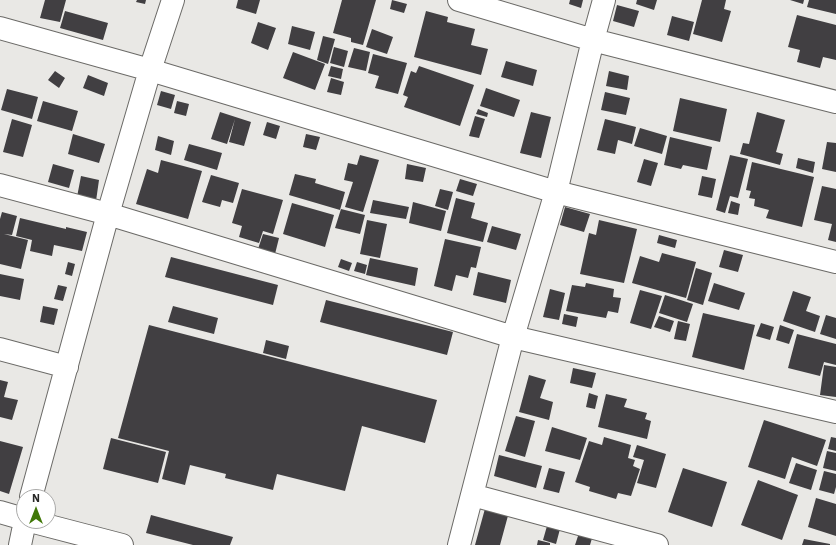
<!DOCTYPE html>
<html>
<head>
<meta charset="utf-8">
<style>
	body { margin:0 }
	#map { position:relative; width:836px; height:545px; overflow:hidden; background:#e9e8e5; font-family:"IBM Plex Sans",sans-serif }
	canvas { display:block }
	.north { position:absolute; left:16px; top:489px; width:40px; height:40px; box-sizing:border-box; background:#fff; border:1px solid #a9a9a8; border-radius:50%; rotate:0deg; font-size:11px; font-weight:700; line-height:16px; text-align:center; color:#282826 }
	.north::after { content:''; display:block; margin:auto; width:14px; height:18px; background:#417808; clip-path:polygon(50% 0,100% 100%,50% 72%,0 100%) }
</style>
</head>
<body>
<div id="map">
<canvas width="836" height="545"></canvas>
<div class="north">N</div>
</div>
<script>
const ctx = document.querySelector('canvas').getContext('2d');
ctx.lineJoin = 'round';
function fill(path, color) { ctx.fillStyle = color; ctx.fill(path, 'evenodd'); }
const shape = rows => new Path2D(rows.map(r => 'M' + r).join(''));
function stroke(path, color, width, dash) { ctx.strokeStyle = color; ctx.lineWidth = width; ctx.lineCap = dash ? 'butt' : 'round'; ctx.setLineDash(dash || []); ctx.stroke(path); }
const building = shape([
	[45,0,66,0,60,22,40,18],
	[137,0,146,0,145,4,136,2],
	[238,0,260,0,256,14,236,8],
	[342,0,376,0,363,45,351,42,351,38,333,33],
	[392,0,407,4,404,13,390,9],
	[570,0,583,0,581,8,569,4],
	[637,0,657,0,654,10,636,4],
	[702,0,726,0,724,9,731,11,722,42,693,34],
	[790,0,804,0,803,4],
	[809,0,836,0,836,14,807,7],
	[617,5,639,11,634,27,613,21],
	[65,11,108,23,103,40,60,28],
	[426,11,448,17,447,22,475,29,471,45,488,49,481,75,414,57],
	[797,15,836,25,836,60,823,57,820,68,797,62,800,50,788,47],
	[672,16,694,22,689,41,667,35],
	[258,22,276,28,268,50,251,43],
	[292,26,315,32,310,50,288,44],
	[372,29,393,37,387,54,366,47],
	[323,36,335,39,328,64,317,60],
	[334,47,348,51,344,67,330,63],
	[354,48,370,52,366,71,348,67],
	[293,52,325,64,315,90,283,78],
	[373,54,407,63,398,94,375,88,379,76,368,73],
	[506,61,537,70,533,86,501,77],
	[331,66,343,69,341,79,328,76],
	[419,66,474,85,460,126,404,107,408,97,403,95,411,71,416,73],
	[55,71,65,78,59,88,48,80],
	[609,71,629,76,627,90,606,86],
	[88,75,108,83,104,96,83,88],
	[331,78,344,82,341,95,327,92],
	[486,88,520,100,514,117,480,106],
	[7,89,38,97,32,119,1,110],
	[161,91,175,95,171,109,157,105],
	[605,92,630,98,626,115,601,110],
	[680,98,727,109,720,142,673,131],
	[43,101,78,111,72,131,37,121],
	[177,101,189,104,186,116,174,113],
	[478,109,488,113,487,117,476,114],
	[220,112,251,122,244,146,229,142,235,119,227,144,211,139],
	[531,112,551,117,541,158,520,153],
	[757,112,785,120,776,152,783,154,780,165,740,154,743,143,749,144],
	[475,116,485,119,479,138,469,136],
	[12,119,32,125,23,157,3,152],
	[605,119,636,127,632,144,618,140,615,154,597,150],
	[267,122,280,126,276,139,263,135],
	[640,128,667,136,662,154,634,146],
	[73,134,105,144,99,163,68,154],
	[306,134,320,137,316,150,303,147],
	[158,136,174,141,171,155,155,150],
	[670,137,712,147,707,170,683,165,681,169,664,165],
	[827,142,836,143,836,172,822,169],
	[189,144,222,153,217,170,184,160],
	[360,155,379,160,363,212,345,207,353,182,344,180,348,163,357,165],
	[730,155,748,159,738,198,730,196,725,213,716,210],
	[798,158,815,162,813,173,796,168],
	[644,159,658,163,651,186,637,182],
	[161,160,202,171,188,219,136,204,147,169,158,173],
	[752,162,814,177,802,227,766,218,769,210,754,206,755,199,749,198,751,191,746,190],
	[53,164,74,170,69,188,48,182],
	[407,164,426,168,423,182,405,179],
	[295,174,316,179,315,183,345,192,340,210,289,195],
	[211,175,239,183,233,203,222,200,220,207,202,202],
	[81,176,99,180,96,201,77,197],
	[702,176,716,179,712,198,698,195],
	[460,179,477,184,473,196,456,191],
	[822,186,836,189,836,242,828,240,832,224,814,220],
	[242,189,283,200,273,234,263,231,259,243,239,237,242,226,232,223],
	[440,189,453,192,448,210,435,206],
	[456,198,475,203,471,218,488,223,483,242,447,233],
	[373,200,409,207,406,219,370,213],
	[731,201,740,204,738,215,728,213],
	[413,202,446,211,441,231,409,223],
	[292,203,334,215,325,247,283,234],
	[565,207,590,214,584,232,560,225],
	[341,209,365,215,360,234,335,228],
	[2,212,17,216,12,235,4,234,28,240,21,269,0,264,0,219],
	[20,218,66,229,66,227,87,232,82,251,54,245,52,256,30,251,32,240,16,236],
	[367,220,387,224,380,258,360,254],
	[599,220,637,229,624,283,580,274,589,233,596,235],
	[492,226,521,234,516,250,487,242],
	[263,234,279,238,275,254,258,249],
	[659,235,677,240,675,248,657,243],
	[445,239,481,247,476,268,471,267,468,278,456,275,452,291,434,286],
	[724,250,743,255,738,272,719,267],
	[662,253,696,262,686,298,632,283,640,256,659,262],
	[171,257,278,285,273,305,165,277],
	[370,258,418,268,415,286,366,275],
	[341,259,352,263,349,271,338,267],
	[68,262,75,264,72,276,65,274],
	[357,262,367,265,365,274,354,271],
	[696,268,712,273,703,305,687,300],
	[478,272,511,280,506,303,473,295],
	[0,274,24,279,20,300,0,296],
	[586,283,614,289,613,297,621,298,618,313,608,311,606,318,566,311,572,285,585,287],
	[714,283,745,293,739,310,708,301],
	[58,285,67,287,63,301,54,299],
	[550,289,565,293,559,320,543,317],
	[640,290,662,296,651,329,630,323],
	[793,291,811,297,806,311,820,316,815,332,783,321],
	[665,295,693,304,687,322,659,313],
	[326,300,453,332,447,355,320,322],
	[43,306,58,309,54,325,40,322],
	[173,306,218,318,214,334,168,322],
	[703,313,755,325,744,370,692,357],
	[564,314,578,317,576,327,562,324],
	[826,315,836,318,836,339,820,334],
	[659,316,674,321,670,332,654,327],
	[678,321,690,324,686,341,674,339],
	[761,323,774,327,770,340,756,336],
	[149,325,437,400,425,443,362,426,345,491,277,474,273,490,225,478,226,474,190,465,185,485,162,479,169,451,118,438],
	[780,325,794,330,789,344,776,340],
	[797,334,836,344,836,365,824,362,820,376,788,368],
	[266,340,289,346,286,359,263,353],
	[824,365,836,367,836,397,820,395],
	[573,368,596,373,592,388,570,383],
	[529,375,546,380,540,398,553,402,549,420,519,412],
	[0,380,8,382,4,397,18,400,12,420,0,417],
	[589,393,598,396,595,409,586,407],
	[606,394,627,399,624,407,647,413,645,419,651,421,647,439,598,427],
	[516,416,535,421,525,457,505,451],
	[764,420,826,440,817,466,792,457,785,479,748,467],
	[552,427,587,438,580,460,545,451],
	[604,437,631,445,628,458,635,460,633,466,640,469,631,496,618,493,616,499,589,491,590,487,575,482,589,441,602,445],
	[831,437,836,438,836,451,828,449],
	[111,438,166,452,158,483,103,469],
	[0,441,23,447,9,494,0,491],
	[637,445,666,454,656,488,637,483,644,460,633,457],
	[827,451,836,453,836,471,823,468],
	[499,455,542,466,536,488,494,476],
	[796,463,817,470,811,490,789,483],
	[549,468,565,472,559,493,543,489],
	[683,468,727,482,712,527,668,512],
	[824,471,836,474,836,487,834,494,819,490],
	[758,480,798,495,782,540,741,525],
	[816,498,836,504,836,536,808,527],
	[486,505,509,512,500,545,475,545],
	[151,515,233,537,230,545,193,545,146,533],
	[547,526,560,529,556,544,543,540],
	[580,530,593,535,590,545,575,545],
	[804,539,830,544,830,545,802,545],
	[538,540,550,543,550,545,537,545]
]);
const minor = shape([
	[459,0,593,40,836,102],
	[0,28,150,70,556,192,836,262],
	[0,185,108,214,513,337,836,412],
	[0,349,67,367],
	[472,495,657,545],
	[31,497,108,214,150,70,173,0],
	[0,512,24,519],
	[30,521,122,545],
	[20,545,25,521],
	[459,545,513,337,556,192,593,40,604,0]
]);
fill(building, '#413f42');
stroke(minor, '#6b6a67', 24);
stroke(minor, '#fff', 22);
</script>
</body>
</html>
